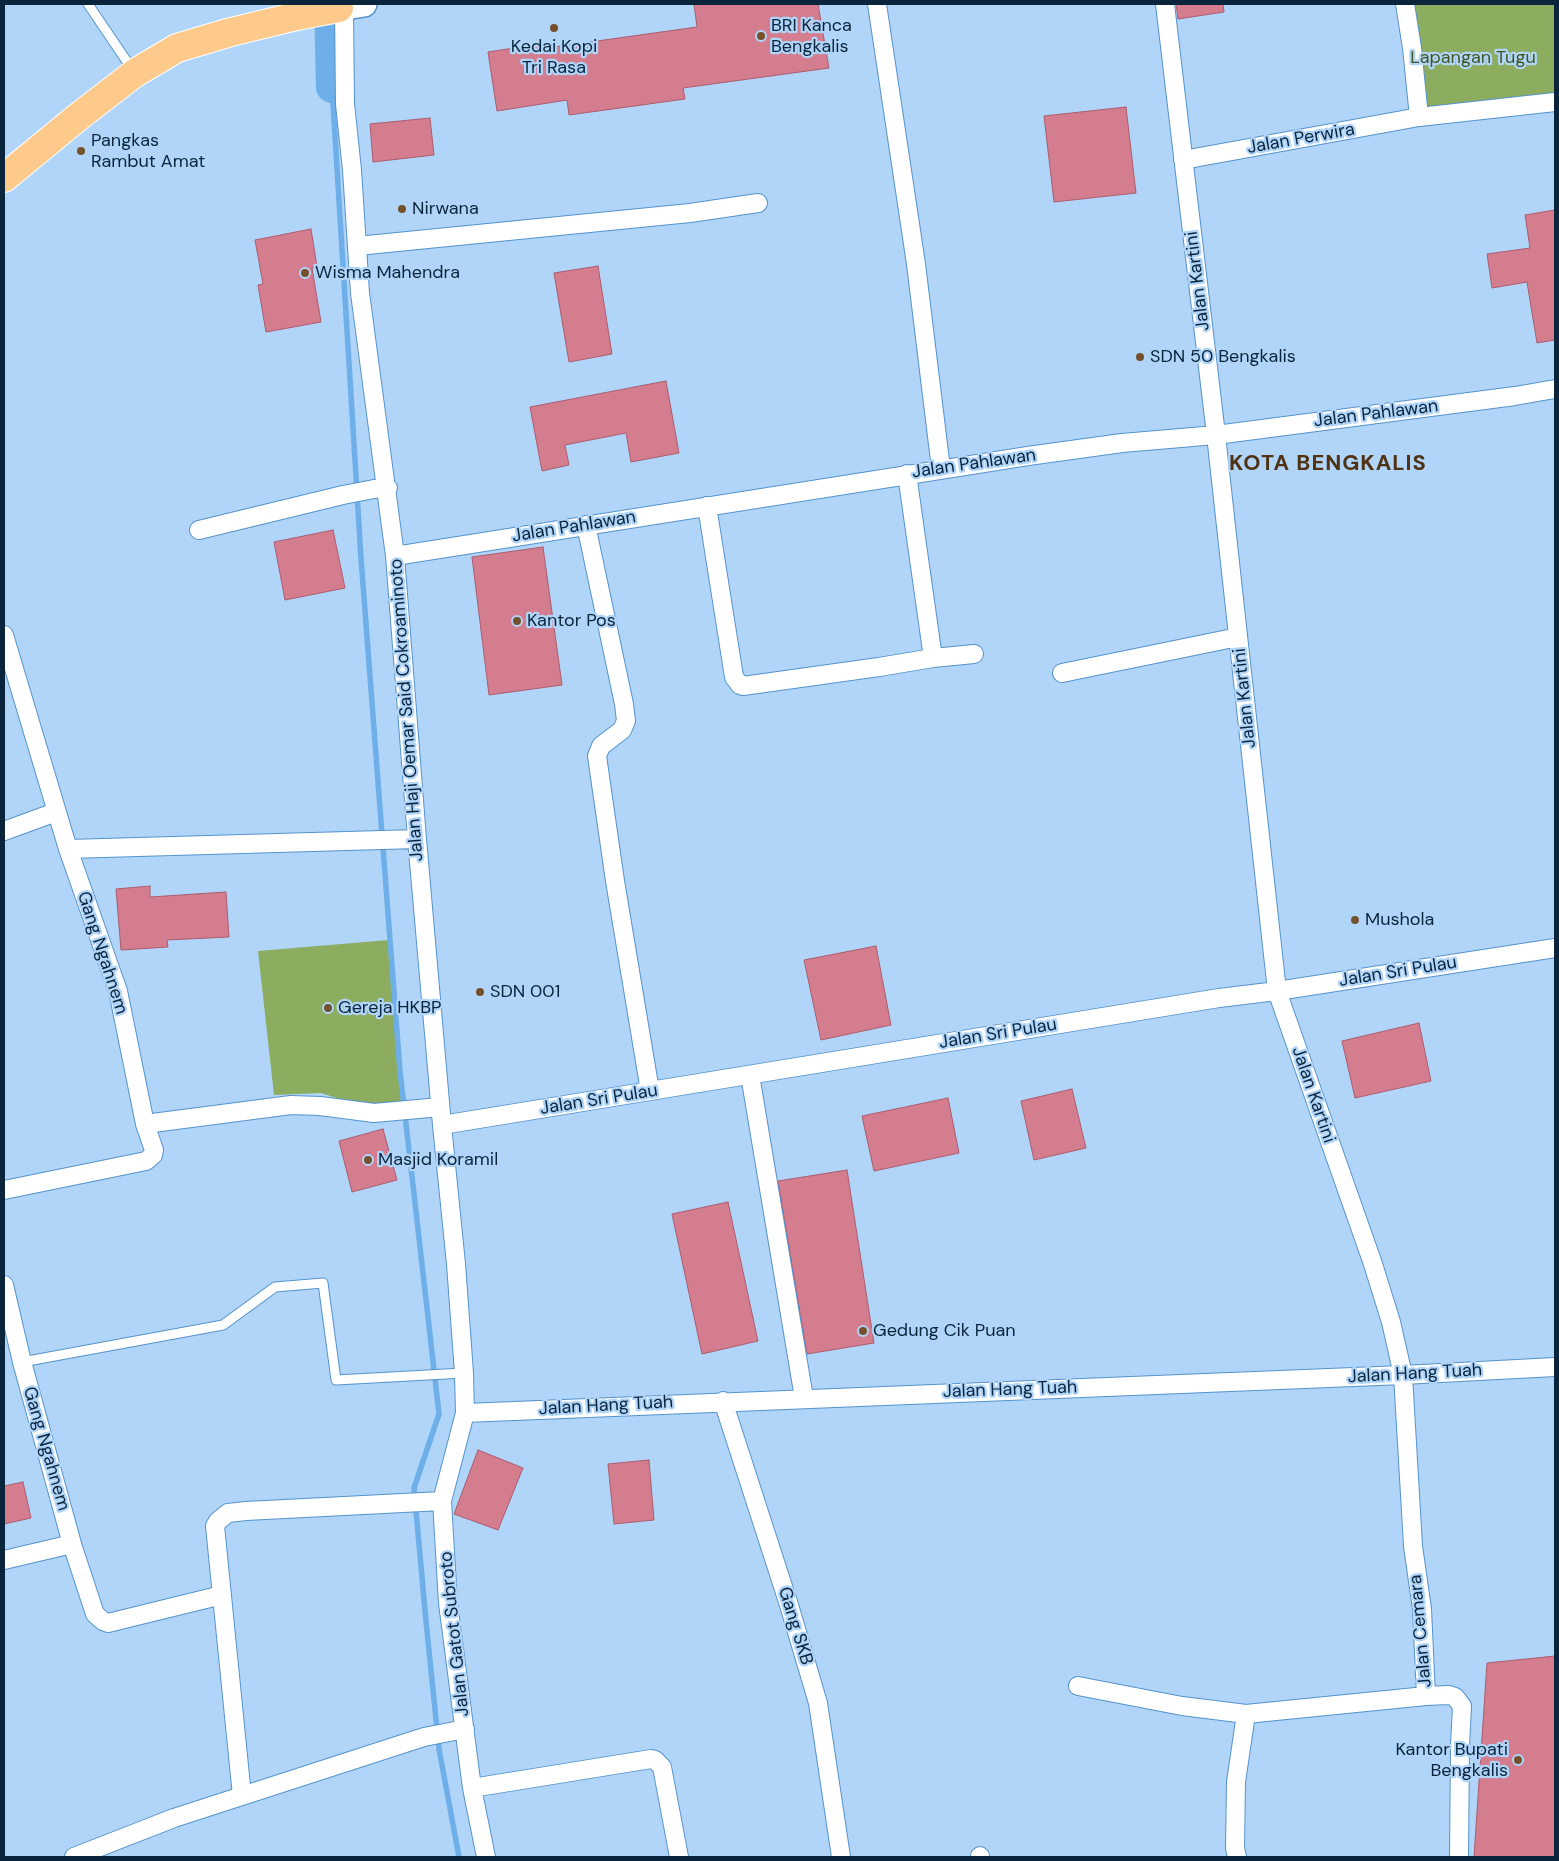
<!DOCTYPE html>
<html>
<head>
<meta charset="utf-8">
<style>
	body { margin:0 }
	#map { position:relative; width:1559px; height:1861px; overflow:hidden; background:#b0d5f9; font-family:"DM Sans",sans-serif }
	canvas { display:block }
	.frame { position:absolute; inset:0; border:5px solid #0a243b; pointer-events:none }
</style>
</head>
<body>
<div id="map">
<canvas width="1559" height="1861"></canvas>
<div class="frame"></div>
</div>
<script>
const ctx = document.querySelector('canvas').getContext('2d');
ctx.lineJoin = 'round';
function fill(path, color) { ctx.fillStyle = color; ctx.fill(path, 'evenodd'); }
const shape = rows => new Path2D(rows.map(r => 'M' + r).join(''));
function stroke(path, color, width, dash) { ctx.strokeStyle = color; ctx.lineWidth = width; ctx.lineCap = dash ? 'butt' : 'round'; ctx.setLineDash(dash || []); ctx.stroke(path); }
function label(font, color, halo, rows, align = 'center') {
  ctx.font = font + ' "DM Sans",sans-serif'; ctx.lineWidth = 4.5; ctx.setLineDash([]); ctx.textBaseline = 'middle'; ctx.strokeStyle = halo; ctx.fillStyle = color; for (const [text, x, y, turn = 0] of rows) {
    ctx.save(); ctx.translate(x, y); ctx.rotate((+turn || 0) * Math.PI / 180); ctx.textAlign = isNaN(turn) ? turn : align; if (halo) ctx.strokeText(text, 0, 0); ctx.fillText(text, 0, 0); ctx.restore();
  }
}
const green = shape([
	[1407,4,1555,4,1555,101,1430,119],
	[389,940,405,1102,371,1109,321,1093,274,1095,258,951]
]);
const stream = shape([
	[332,87,361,558,400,1071,439,1414,414,1488,425,1611,439,1749,459,1857]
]);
const river = shape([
	[330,4,332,87]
]);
const building = shape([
	[694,4,818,4,829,68,683,88,685,99,569,115,567,100,497,111,488,52,546,43,547,48,697,27,694,4],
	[1176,4,1223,4,1224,12,1178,19,1176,4],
	[1126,107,1136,193,1054,202,1044,116,1126,107],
	[430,118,434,155,373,162,370,124,430,118],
	[1555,210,1555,340,1537,343,1527,282,1492,288,1487,254,1530,248,1525,215,1555,210],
	[311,229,317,267,312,268,321,322,266,332,258,285,263,284,255,240,311,229],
	[598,266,612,354,569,362,554,273,598,266],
	[666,381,679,453,631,462,626,433,565,445,569,465,542,471,530,407,666,381],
	[333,530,345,588,285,600,274,542,333,530],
	[543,547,562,685,489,695,472,557,543,547],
	[150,886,150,897,226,892,229,937,167,940,168,947,121,950,116,889,150,886],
	[876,946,891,1025,821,1040,804,960,876,946],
	[1419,1023,1431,1081,1355,1098,1342,1041,1419,1023],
	[1072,1089,1086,1148,1034,1160,1021,1101,1072,1089],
	[948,1098,959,1153,874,1171,862,1116,948,1098],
	[383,1129,397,1180,352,1192,339,1141,383,1129],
	[847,1170,874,1343,807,1354,778,1181,847,1170],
	[728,1202,758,1341,702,1354,672,1214,728,1202],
	[478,1450,523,1468,498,1530,454,1514,478,1450],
	[649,1460,654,1520,614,1524,608,1464,649,1460],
	[23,1482,31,1518,4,1524,4,1486,23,1482],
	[1555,1656,1555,1857,1474,1857,1487,1663,1555,1656]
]);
const lane = shape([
	[88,4,134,72],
	[22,1362,223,1325,275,1287,323,1283,336,1380,464,1373]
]);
const street = shape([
	[877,4,916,264,941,469],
	[1165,4,1216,435,1277,991,1373,1264,1391,1322,1403,1375,1413,1546,1422,1609,1426,1696,1449,1695,1455,1697,1462,1706,1460,1746,1459,1857],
	[1405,4,1412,48,1419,117],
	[344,8,345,104,352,170,360,293,395,556,417,839,442,1125,456,1264,464,1373,465,1413,442,1501,448,1603,472,1788,486,1857],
	[1183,160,1419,117,1555,102],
	[357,246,690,213,758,203],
	[707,506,734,677,740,685,743,686,879,667,933,658,907,474],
	[586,525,624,704,626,721,622,730,601,746,597,756,615,881,650,1091],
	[199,530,343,495,374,489,388,488],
	[395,556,1028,456,1122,443,1216,435,1515,396,1555,389],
	[4,635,68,849,118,991,145,1124,154,1150,153,1155,146,1161,4,1190],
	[933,658,974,654],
	[1062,673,1238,637],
	[4,831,56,812],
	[68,849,417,839],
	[750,1075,804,1398],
	[145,1124,291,1105,320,1106,374,1113,440,1107],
	[442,1125,1219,998,1277,991,1555,948],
	[4,1285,22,1362,72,1544,4,1560],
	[723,1401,789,1605,818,1703,841,1857],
	[465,1413,1403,1375,1555,1367],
	[72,1544,95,1614,103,1621,108,1623,222,1595],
	[1078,1686,1182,1706,1246,1714,1426,1696],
	[472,1788,651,1759,655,1760,662,1767,679,1857],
	[242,1796,215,1526,218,1521,228,1513,246,1511,442,1501],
	[980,1856,980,1857],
	[74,1857,174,1818,424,1737,465,1729],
	[1237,1857,1235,1848,1236,1782,1246,1714]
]);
const secondary = shape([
	[339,8,364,4]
]);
const primary = shape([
	[4,178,78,117,135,73,177,48,231,32,297,16,339,8]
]);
const markers = [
	[554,28,5,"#74512a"],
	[761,36,5,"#74512a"],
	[81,151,5,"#74512a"],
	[402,209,5,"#74512a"],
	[305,273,5,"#74512a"],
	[1140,357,5,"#74512a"],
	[517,621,5,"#74512a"],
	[1355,920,5,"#74512a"],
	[480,992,5,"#74512a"],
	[328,1008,5,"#74512a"],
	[368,1160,5,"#74512a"],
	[863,1331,5,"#74512a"],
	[1518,1760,5,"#74512a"]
];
const poiNames = [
	["BRI Kanca",771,26],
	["Bengkalis",771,47],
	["Kedai Kopi",554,47,"center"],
	["Tri Rasa",554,68,"center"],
	["Pangkas",91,141],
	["Rambut Amat",91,162],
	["Nirwana",412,209],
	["Wisma Mahendra",315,273],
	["SDN 50 Bengkalis",1150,357],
	["Kantor Pos",527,621],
	["Mushola",1365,920],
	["SDN 001",490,992],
	["Gereja HKBP",338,1008],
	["Masjid Koramil",378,1160],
	["Gedung Cik Puan",873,1331],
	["Kantor Bupati",1508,1750,"right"],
	["Bengkalis",1508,1771,"right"]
];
const parkNames = [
	["Lapangan Tugu",1473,58]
];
const streetNames = [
	["Jalan Perwira",1301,139,-10],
	["Jalan Kartini",1198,281,-97],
	["Jalan Pahlawan",1376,414,-7],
	["Jalan Pahlawan",974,464,-8],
	["Jalan Pahlawan",574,527,-9],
	["Jalan Kartini",1245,698,-96],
	["Jalan Haji Oemar Said Cokroaminoto",407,710,-94],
	["Gang Ngahnem",102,953,72],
	["Jalan Sri Pulau",1398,972,-9],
	["Jalan Sri Pulau",998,1034,-9],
	["Jalan Kartini",1313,1095,71],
	["Jalan Sri Pulau",599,1100,-9],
	["Jalan Hang Tuah",1415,1374,-3],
	["Jalan Hang Tuah",1010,1390,-2],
	["Jalan Hang Tuah",606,1406,-3],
	["Gang Ngahnem",46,1449,74],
	["Gang SKB",795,1626,73],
	["Jalan Cemara",1421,1631,-95],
	["Jalan Gatot Subroto",455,1634,-96]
];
const districtNames = [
	["KOTA BENGKALIS",1328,464]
];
fill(green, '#8cac60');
stroke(stream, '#6eaee9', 5.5);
stroke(river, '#6eaee9', 32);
fill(building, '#d37d8e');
stroke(building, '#ac5c6d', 1);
stroke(lane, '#5593cb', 11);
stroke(street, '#5593cb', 20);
stroke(secondary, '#5593cb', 28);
stroke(primary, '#fff', 30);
stroke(lane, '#fff', 9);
stroke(street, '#fff', 18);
stroke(secondary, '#fff', 25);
stroke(primary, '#feca8b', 28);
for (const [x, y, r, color] of markers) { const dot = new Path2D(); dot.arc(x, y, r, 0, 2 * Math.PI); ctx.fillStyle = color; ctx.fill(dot); stroke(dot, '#b0d5f9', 2); }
label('18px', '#0a243b', '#b0d5f9', poiNames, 'left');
label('18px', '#3f531d', '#b0d5f9', parkNames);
label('18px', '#0a243b', '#b0d5f9', streetNames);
ctx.letterSpacing = '1px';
label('bold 22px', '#4f3314', '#b0d5f9', districtNames);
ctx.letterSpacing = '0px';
</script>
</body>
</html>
